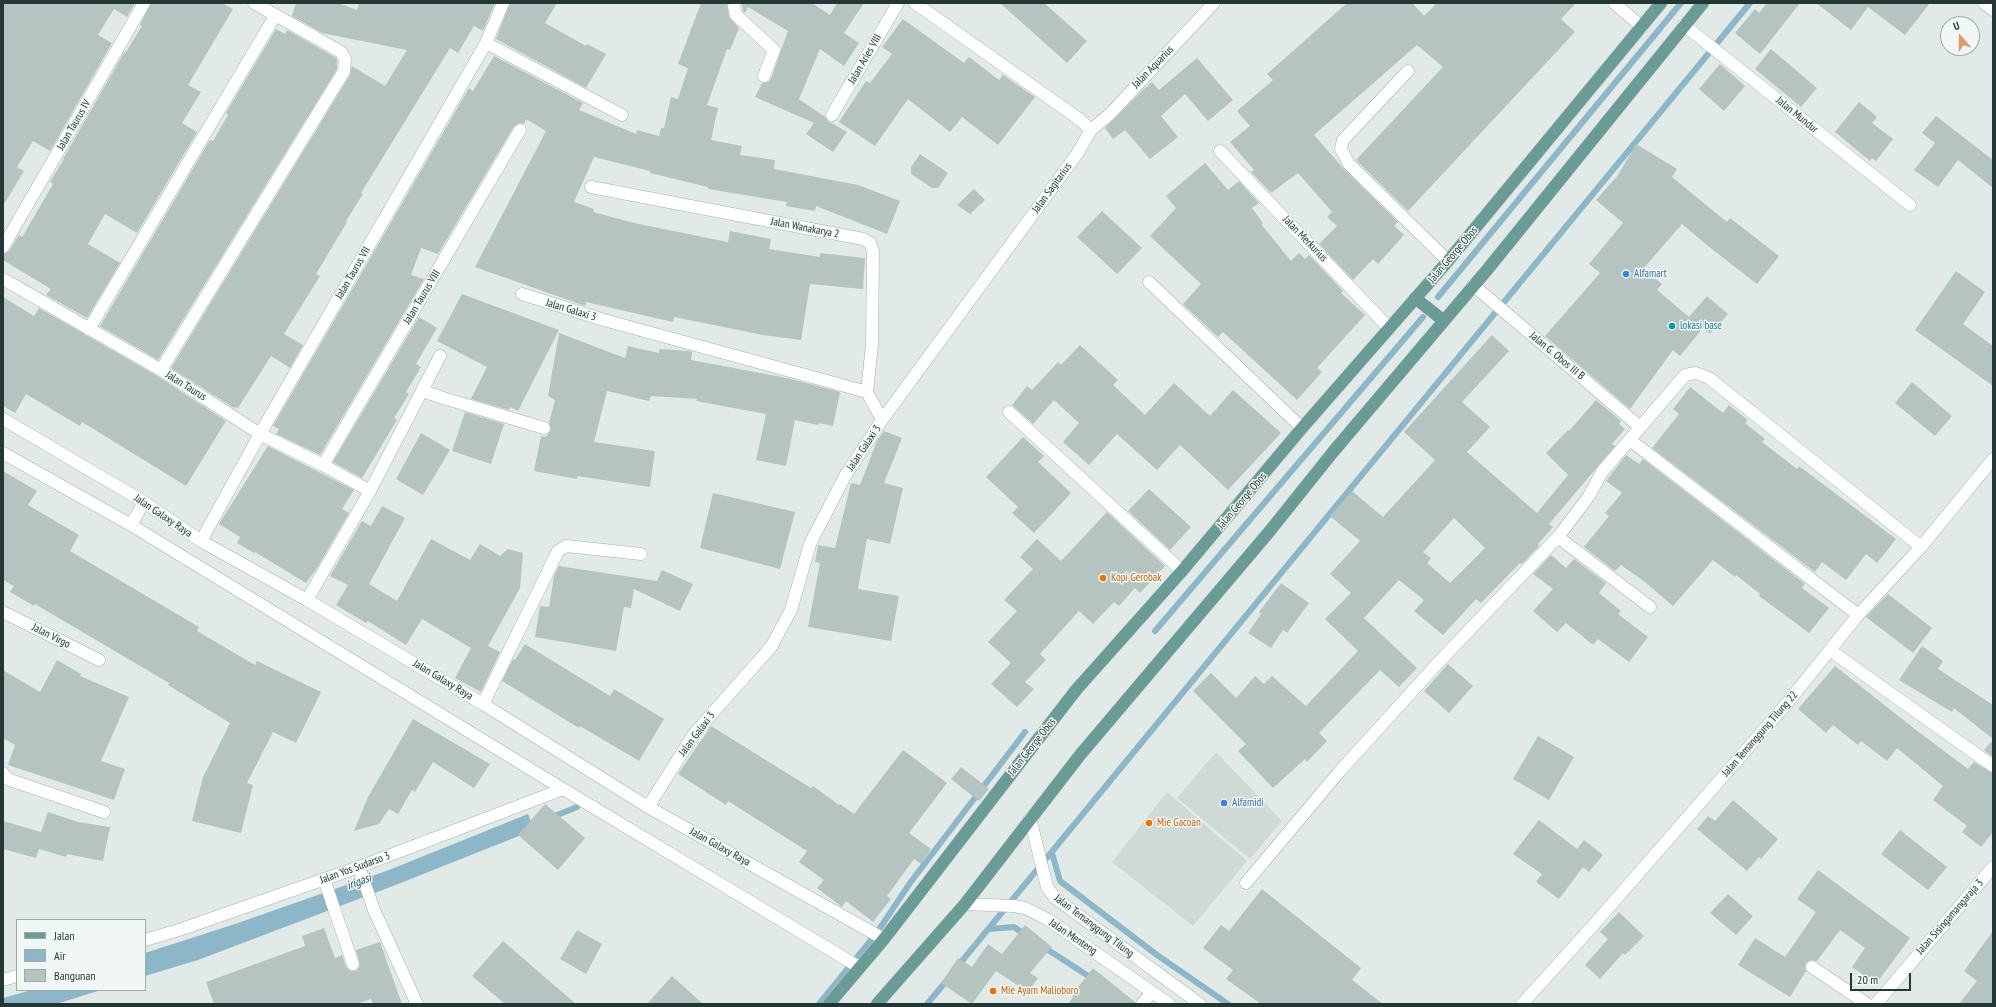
<!DOCTYPE html>
<html>
<head>
<meta charset="utf-8">
<style>
	body { margin:0 }
	#map { position:relative; width:1996px; height:1007px; overflow:hidden; background:#e1eae7; font-family:"PT Sans Narrow",sans-serif }
	canvas { display:block }
	.frame { position:absolute; inset:0; border:4px solid #233836; pointer-events:none }
	.legend { position:absolute; left:16px; top:919px; width:130px; height:72px; box-sizing:border-box; background:#f1f7f5; border:1px solid #9faba9; margin:0; padding:5px 7px; list-style:none; font-size:12px; color:#233836 }
	.legend li { display:flex; align-items:center; gap:8px; height:20px }
	.legend b { width:20px; border:1px solid #9faba9 }
	.north { position:absolute; left:1940px; top:16px; width:40px; height:40px; box-sizing:border-box; background:#f1f7f5; border:1px solid #9faba9; border-radius:50%; rotate:340deg; font-size:11px; font-weight:700; line-height:16px; text-align:center; color:#233836 }
	.north::after { content:''; display:block; margin:auto; width:14px; height:18px; background:#e39a66; clip-path:polygon(50% 0,100% 100%,50% 72%,0 100%) }
	.scale { position:absolute; left:1850px; top:973px; width:61px; height:18px; box-sizing:border-box; border:2px solid #233836; border-top:0; padding-left:5px; font-size:12px; line-height:14px; white-space:nowrap; color:#233836; -webkit-text-stroke:3px #f1f7f5; paint-order:stroke }
</style>
</head>
<body>
<div id="map">
<canvas width="1996" height="1007"></canvas>
<div class="frame"></div>
<ul class="legend">
<li><b style="height:5px;background:#6a9b96"></b>Jalan</li>
<li><b style="height:11px;background:#8eb6c9"></b>Air</li>
<li><b style="height:11px;background:#b6c4c1"></b>Bangunan</li>
</ul>
<div class="north">U</div>
<div class="scale">20 m</div>
</div>
<script>
const ctx = document.querySelector('canvas').getContext('2d');
ctx.lineJoin = 'round';
function fill(path, color) { ctx.fillStyle = color; ctx.fill(path, 'evenodd'); }
const shape = rows => new Path2D(rows.map(r => 'M' + r).join(''));
function stroke(path, color, width, dash) { ctx.strokeStyle = color; ctx.lineWidth = width; ctx.lineCap = dash ? 'butt' : 'round'; ctx.setLineDash(dash || []); ctx.stroke(path); }
function label(font, color, halo, rows, align = 'center') {
  ctx.font = font + ' "PT Sans Narrow",sans-serif'; ctx.lineWidth = 3; ctx.setLineDash([]); ctx.textBaseline = 'middle'; ctx.strokeStyle = halo; ctx.fillStyle = color; for (const [text, x, y, turn = 0] of rows) {
    ctx.save(); ctx.translate(x, y); ctx.rotate((+turn || 0) * Math.PI / 180); ctx.textAlign = isNaN(turn) ? turn : align; if (halo) ctx.strokeText(text, 0, 0); ctx.fillText(text, 0, 0); ctx.restore();
  }
}
const built = shape([
	[1216,752,1282,821,1250,859,1177,798],
	[1167,792,1247,861,1193,926,1112,862]
]);
const water = shape([
	[528,814,534,830,393,886,198,960,145,976,145,953,235,924,389,870],
	[32,990,101,990,56,1004,3,1004,3,998]
]);
const stream = shape([
	[1438,297,1681,3],
	[1155,631,1423,317],
	[550,818,577,807],
	[1052,853,1060,881,1157,955,1228,1004],
	[989,929,1014,927,1026,935],
	[1042,946,1093,979],
	[957,967,1750,3],
	[819,1004,876,934,910,883,1025,732],
	[927,1004,948,979]
]);
const building = shape([
	[3,3,135,3,127,17,114,9,98,35,112,43,50,151,33,141,17,167,24,171,3,206],
	[151,3,222,3,233,9,188,85,201,92,182,123,197,132,137,233,105,214,88,244,120,263,87,318,46,295,51,289,3,260,3,254,9,251,19,235,22,237,38,210,53,184,50,182,64,159,63,159,125,51,126,52,142,26,140,25],
	[296,3,338,3,357,10,359,3,495,3,483,31,474,26,458,53,450,48,361,193,363,194,346,221,347,222,316,274,320,276,284,334,303,345,290,368,271,356,238,408,235,407,234,408,171,368,350,75,352,66,385,86,407,50,322,33,292,16],
	[510,3,557,3,545,23,586,46,587,44,606,54,586,88,496,39],
	[701,3,727,3,729,17,739,28,730,50,727,49,707,105,718,108,711,140,742,146,740,155,775,160,774,169,858,185,900,201,887,234,816,206,815,211,786,206,787,202,708,189,708,187,650,173,650,171,594,157,574,202,594,209,593,212,634,223,728,242,730,231,771,239,769,249,820,257,820,253,865,258,863,289,810,284,801,340,763,335,674,317,673,322,586,302,585,306,475,267,546,131,526,119,524,124,520,123,514,126,438,254,421,248,411,275,424,279,320,455,276,434,279,429,273,426,469,88,473,91,494,56,583,103,579,110,636,134,637,130,659,136,661,128,664,128,671,97,678,99,688,68,678,64],
	[742,3,812,3,830,15,837,3,864,3,844,33,859,43,844,66,820,49,799,99,825,117,828,121,847,132,833,152,806,134,814,123,755,97,762,83,768,82,771,79,788,31,748,7,745,13,743,11],
	[1000,3,1044,3,1087,41,1067,63],
	[1347,3,1412,3,1424,16,1437,3,1576,3,1561,19,1575,32,1408,211,1356,160,1443,67,1417,45,1314,135,1344,169,1398,222,1394,226,1404,235,1378,264,1373,259,1353,280,1319,244,1337,226,1327,217,1332,212,1298,173,1271,193,1251,172,1254,170,1230,142,1250,126,1237,111,1273,80,1267,74],
	[1767,3,1800,3,1760,54,1735,33,1755,9,1759,13],
	[1816,3,1930,3,1905,35,1868,7,1851,30],
	[903,19,964,63,969,57,999,80,1003,75,1035,97,998,145,962,117,950,132,908,99,875,146,839,122,866,81,870,83,892,54,882,47],
	[276,29,285,34,287,30,336,58,337,61,337,69,158,360,100,326,210,140,213,141,228,115,226,113],
	[1771,49,1817,88,1801,107,1755,69],
	[1197,58,1233,100,1208,121,1185,94,1161,116,1178,137,1150,159,1125,130,1113,139,1105,128,1144,89,1152,82,1159,90],
	[1720,64,1745,86,1724,111,1699,89],
	[1859,102,1877,117,1872,123,1893,139,1876,161,1872,158,1870,161,1835,132],
	[1936,116,1993,160,1993,188,1958,160,1938,187,1914,170,1935,143,1922,133],
	[1636,144,1677,169,1672,177,1727,222,1730,218,1779,256,1757,284,1708,246,1682,224,1643,269,1662,284,1657,290,1689,317,1707,296,1728,314,1710,334,1703,328,1680,356,1673,350,1630,409,1545,336,1600,273,1589,264,1623,223,1596,200,1618,175],
	[920,154,948,173,938,188,932,188,911,174,911,167],
	[1205,163,1228,190,1239,181,1259,203,1252,208,1263,223,1261,224,1291,261,1299,253,1305,259,1309,255,1343,291,1341,293,1365,315,1317,368,1322,372,1297,400,1223,332,1218,337,1183,304,1201,284,1150,236,1176,208,1166,196],
	[974,189,985,200,970,214,957,205],
	[1102,211,1142,248,1117,274,1077,237],
	[1956,271,1985,292,1963,324,1993,346,1993,386,1915,330],
	[462,294,559,330,518,411,510,407,509,410,471,399,487,367,437,341],
	[3,297,34,316,39,308,157,376,226,421,186,486,82,422,80,426,26,394,15,413,3,406],
	[419,317,437,328,416,364,421,367,406,392,409,394,394,418,397,420,362,478,333,462],
	[559,333,625,358,628,346,659,353,659,349,689,351,692,352,691,360,787,378,840,392,833,426,819,423,818,425,795,420,786,466,756,460,766,414,696,401,697,399,651,396,649,401,607,391,594,442,655,451,650,487,577,476,577,479,534,471,541,436,546,437,551,430,549,423,555,400,548,396],
	[1492,335,1509,351,1462,402,1490,427,1467,452,1537,513,1568,475,1546,453,1568,430,1569,431,1596,400,1621,421,1619,424,1625,429,1612,444,1615,446,1549,524,1553,527,1538,544,1539,546,1522,564,1520,563,1481,603,1476,599,1443,635,1414,611,1424,600,1399,580,1364,618,1417,668,1399,687,1380,670,1319,733,1327,741,1307,762,1305,759,1273,788,1238,751,1246,744,1193,691,1211,673,1236,698,1255,676,1264,684,1272,676,1306,706,1358,651,1325,619,1351,593,1330,574,1360,541,1330,516,1352,491,1383,517,1435,460,1404,432],
	[1454,518,1485,548,1450,583,1427,563,1431,558,1423,552],
	[1080,345,1118,380,1113,385,1145,415,1174,383,1210,416,1233,390,1281,433,1228,490,1180,445,1157,470,1117,434,1089,465,1063,442,1079,423,1054,400,1033,424,1012,405,1027,386,1032,390,1058,362,1061,365],
	[1912,382,1952,416,1935,436,1895,403],
	[1690,387,1723,413,1729,405,1748,420,1745,423,1765,439,1762,442,1797,469,1799,466,1896,539,1877,563,1866,554,1846,580,1822,562,1815,572,1652,448,1679,414,1673,409],
	[465,412,504,424,491,464,452,451],
	[884,431,902,438,884,483,903,488,890,544,867,539,858,589,899,596,891,641,808,627,820,563,815,562,818,545,835,548,851,483,860,485,877,441],
	[421,433,450,450,423,495,396,479],
	[1023,437,1044,456,1038,462,1071,493,1034,533,1012,513,1018,507,986,477],
	[268,446,354,490,342,509,349,513,317,568,306,583,255,552,254,553,237,543,240,537,219,524],
	[1626,455,1639,464,1643,459,1805,584,1802,588,1829,608,1809,633,1759,596,1760,594,1736,575,1735,577,1713,560,1673,606,1645,582,1621,565,1615,571,1584,547,1609,516,1605,513,1622,493,1606,481],
	[3,471,37,491,28,505,79,535,70,551,199,627,197,631,255,665,257,661,321,692,296,743,273,732,247,783,253,785,241,833,192,821,203,777,230,723,168,685,169,683,35,604,34,606,10,592,14,586,3,580],
	[1149,489,1191,527,1170,550,1128,511],
	[713,493,795,512,780,569,700,548],
	[382,506,405,518,369,584,397,601,431,539,470,560,480,544,500,556,508,549,523,553,520,588,488,646,500,652,481,692,455,678,471,648,422,619,406,645,368,621,366,623,336,605,348,585,330,576,362,521,371,526],
	[1107,512,1165,566,1140,593,1135,588,1119,606,1114,602,1093,624,1079,611,1040,654,1046,660,1025,682,1034,689,1017,707,991,684,1011,663,988,642,1017,611,1004,600,1033,569,1020,557,1037,539,1061,561],
	[1551,555,1566,568,1574,559,1606,583,1599,593,1621,611,1618,614,1648,637,1629,662,1598,639,1593,645,1566,623,1557,632,1533,611,1553,589,1533,574],
	[559,566,657,581,662,570,693,584,680,611,634,589,631,608,624,607,616,651,535,637,540,606,549,607,554,576],
	[1281,583,1309,603,1287,633,1283,630,1271,648,1248,633,1261,614,1259,612],
	[1888,594,1932,628,1913,653,1866,617],
	[525,644,610,696,614,689,664,719,639,761,580,726,579,728,502,681,513,659,515,660],
	[1922,646,1943,661,1938,669,1993,705,1993,739,1954,708,1952,712,1899,680],
	[57,660,81,674,80,676,129,697,101,761,125,769,114,800,8,765,15,745,3,738,3,670,40,692],
	[1448,664,1473,686,1449,713,1424,691],
	[1835,666,1916,730,1968,769,1974,762,1993,773,1993,832,1981,847,1962,832,1967,826,1933,800,1943,786,1897,748,1887,761,1861,741,1858,745,1833,725,1826,733,1798,709],
	[413,719,490,764,474,788,433,762,415,792,412,790,398,814,389,809,379,824,354,831,368,797],
	[711,726,811,788,813,786,839,805,840,804,854,814,903,750,947,783,909,833,931,849,921,864,914,859,887,896,891,899,873,922,846,901,842,907,817,888,824,880,799,862,807,851,728,801,726,805,678,774],
	[1538,736,1574,757,1549,800,1513,779],
	[1993,740,1993,757,1984,750],
	[961,767,989,789,979,801,951,779],
	[1733,800,1778,839,1761,859,1759,857,1747,871,1697,829,1708,816,1715,821],
	[545,804,585,838,558,870,518,835],
	[48,812,78,822,110,827,103,861,67,854,66,857,39,849,36,858,3,849,3,821,41,832],
	[1539,820,1577,849,1584,840,1603,855,1589,872,1583,867,1559,899,1536,882,1542,874,1513,854],
	[1900,830,1947,867,1928,890,1881,854],
	[1818,870,1910,938,1876,984,1852,967,1865,948,1840,930,1817,961,1812,960,1806,963,1805,967,1806,971,1790,997,1738,965,1755,938,1785,957,1816,912,1797,899],
	[1262,889,1361,968,1352,980,1383,1004,1261,1004,1226,979,1233,970,1203,948,1221,925,1229,931],
	[1728,894,1753,916,1736,935,1710,913],
	[1619,912,1644,936,1625,955,1623,953,1600,979,1585,965,1608,939,1600,932],
	[1025,925,1052,947,1030,973,1038,978,1028,992,996,971,972,1004,941,983,958,958,972,967,988,944,1002,954],
	[324,928,335,958,342,955,346,967,351,971,356,971,360,966,356,950,380,942,402,1004,373,1004,371,999,356,1004,214,1004,206,982,305,946,302,936],
	[577,930,602,944,586,974,560,959],
	[1993,931,1993,1004,1959,1004,1977,981,1964,971],
	[503,941,547,979,576,1004,505,1004,472,976],
	[1093,968,1135,1002,1135,1004,1068,1004,1073,997,1072,995],
	[672,976,703,1004,647,1004]
]);
const minor = shape([
	[735,3,734,7,736,15,774,50,764,76],
	[1614,3,1642,27],
	[1984,3,1993,10],
	[1684,25,1910,205],
	[486,43,622,115],
	[1408,71,1343,140,1341,149,1349,164,1448,261],
	[832,115,898,3],
	[1091,130,1110,114,1214,3],
	[1220,151,1389,328],
	[591,187,863,239,870,243,873,251,872,344,867,392],
	[3,247,144,3],
	[3,279,161,370,260,434,323,465,370,491],
	[1149,282,1302,428],
	[1473,285,1640,427],
	[522,294,604,320,867,392,882,420],
	[89,329,275,16],
	[161,370,344,71,345,59,341,52,254,3],
	[423,391,443,398,544,428],
	[1009,412,1182,571],
	[1630,440,1858,615],
	[323,465,520,130],
	[1558,537,1650,607],
	[201,541,260,434,486,43,503,3],
	[307,600,370,491,440,356],
	[3,612,99,660],
	[1831,651,1993,766],
	[483,704,558,551,566,546,641,554],
	[3,773,5,777,10,780,104,812],
	[648,807,694,734,771,647,791,610,810,544,845,476,882,420,1077,154,1091,130,1079,119,915,3],
	[359,867,374,910,417,1004],
	[324,879,353,964],
	[1246,883,1339,772,1437,664,1558,537,1589,496,1602,472,1685,375,1696,373,1709,378,1921,547],
	[1812,967,1867,1004],
	[1142,1004,1152,992],
	[1522,1004,1590,929,1788,702,1858,615,1921,547,1993,459],
	[1876,1004,1993,867]
]);
const tertiary = shape([
	[3,419,144,502,201,541,307,600,483,704,648,807,884,939],
	[3,453,131,525,563,789,859,967],
	[131,525,144,502],
	[1030,818,1047,887,1055,898,1200,1004],
	[965,904,1014,906,1025,908,1047,919,1169,1004],
	[145,940,182,929,359,867,563,789],
	[3,980,17,976]
]);
const primary = shape([
	[1415,298,1444,321],
	[829,1004,884,939,1076,690,1182,571,1302,428,1448,261,1661,3],
	[877,1004,965,904,1080,755,1269,532,1333,452,1487,270,1703,3]
]);
const markers = [
	[1626,274,4,"#3f7fe0"],
	[1672,326,4,"#0f9aa8"],
	[1103,578,4,"#e8710a"],
	[1224,803,4,"#3f7fe0"],
	[1149,823,4,"#e8710a"],
	[993,991,4,"#e8710a"]
];
const streetNames = [
	["Jalan Aries VIII",865,59,-60],
	["Jalan Aquarius",1153,67,-46],
	["Jalan Mundur",1797,115,39],
	["Jalan Taurus IV",74,125,-60],
	["Jalan Sagitarius",1052,188,-54],
	["Jalan Wanakarya 2",805,228,11],
	["Jalan Merkurius",1305,239,46],
	["Jalan George Obos",1453,255,-50],
	["Jalan Taurus VII",353,273,-60],
	["Jalan Taurus VIII",422,297,-59],
	["Jalan Galaxi 3",571,310,17],
	["Jalan G. Obos III B",1557,356,40],
	["Jalan Taurus",186,386,32],
	["Jalan Galaxi 3",864,448,-56],
	["Jalan George Obos",1242,501,-50],
	["Jalan Galaxy Raya",163,516,34],
	["Jalan Virgo",51,636,27],
	["Jalan Galaxy Raya",443,680,31],
	["Jalan Galaxi 3",697,734,-53],
	["Jalan Temanggung Tilung 22",1760,734,-49],
	["Jalan George Obos",1032,747,-52],
	["Jalan Galaxy Raya",720,847,29],
	["Jalan Yos Sudarso 3",355,868,-20],
	["Jalan Sisingamangaraja 3",1950,917,-49],
	["Jalan Temanggung Tilung",1094,926,37],
	["Jalan Menteng",1073,937,34]
];
const shopNames = [
	["Alfamart",1634,274],
	["Alfamidi",1232,803]
];
const cultureNames = [
	["lokasi base",1680,326]
];
const foodNames = [
	["Kopi Gerobak",1111,578],
	["Mie Gacoan",1157,823],
	["Mie Ayam Malioboro",1001,991]
];
const waterNames = [
	["irigasi",359,882,-21]
];
fill(built, '#cfd9d6');
fill(water, '#8eb6c9');
stroke(stream, '#8eb6c9', 6);
fill(building, '#b6c4c1');
stroke(minor, '#a4b1ae', 13);
stroke(tertiary, '#a4b1ae', 13);
stroke(primary, '#c1c7c7', 13);
stroke(minor, '#fff', 12);
stroke(tertiary, '#fff', 12);
stroke(primary, '#6a9b96', 12);
for (const [x, y, r, color] of markers) { const dot = new Path2D(); dot.arc(x, y, r, 0, 2 * Math.PI); ctx.fillStyle = color; ctx.fill(dot); stroke(dot, '#f1f7f5', 1.5); }
label('11px', '#233836', '#f1f7f5', streetNames);
label('11px', '#366cbe', '#f1f7f5', shopNames, 'left');
label('11px', '#0d838f', '#f1f7f5', cultureNames, 'left');
label('11px', '#c56008', '#f1f7f5', foodNames, 'left');
label('italic 12px', '#24556e', '#f1f7f5', waterNames);
</script>
</body>
</html>
